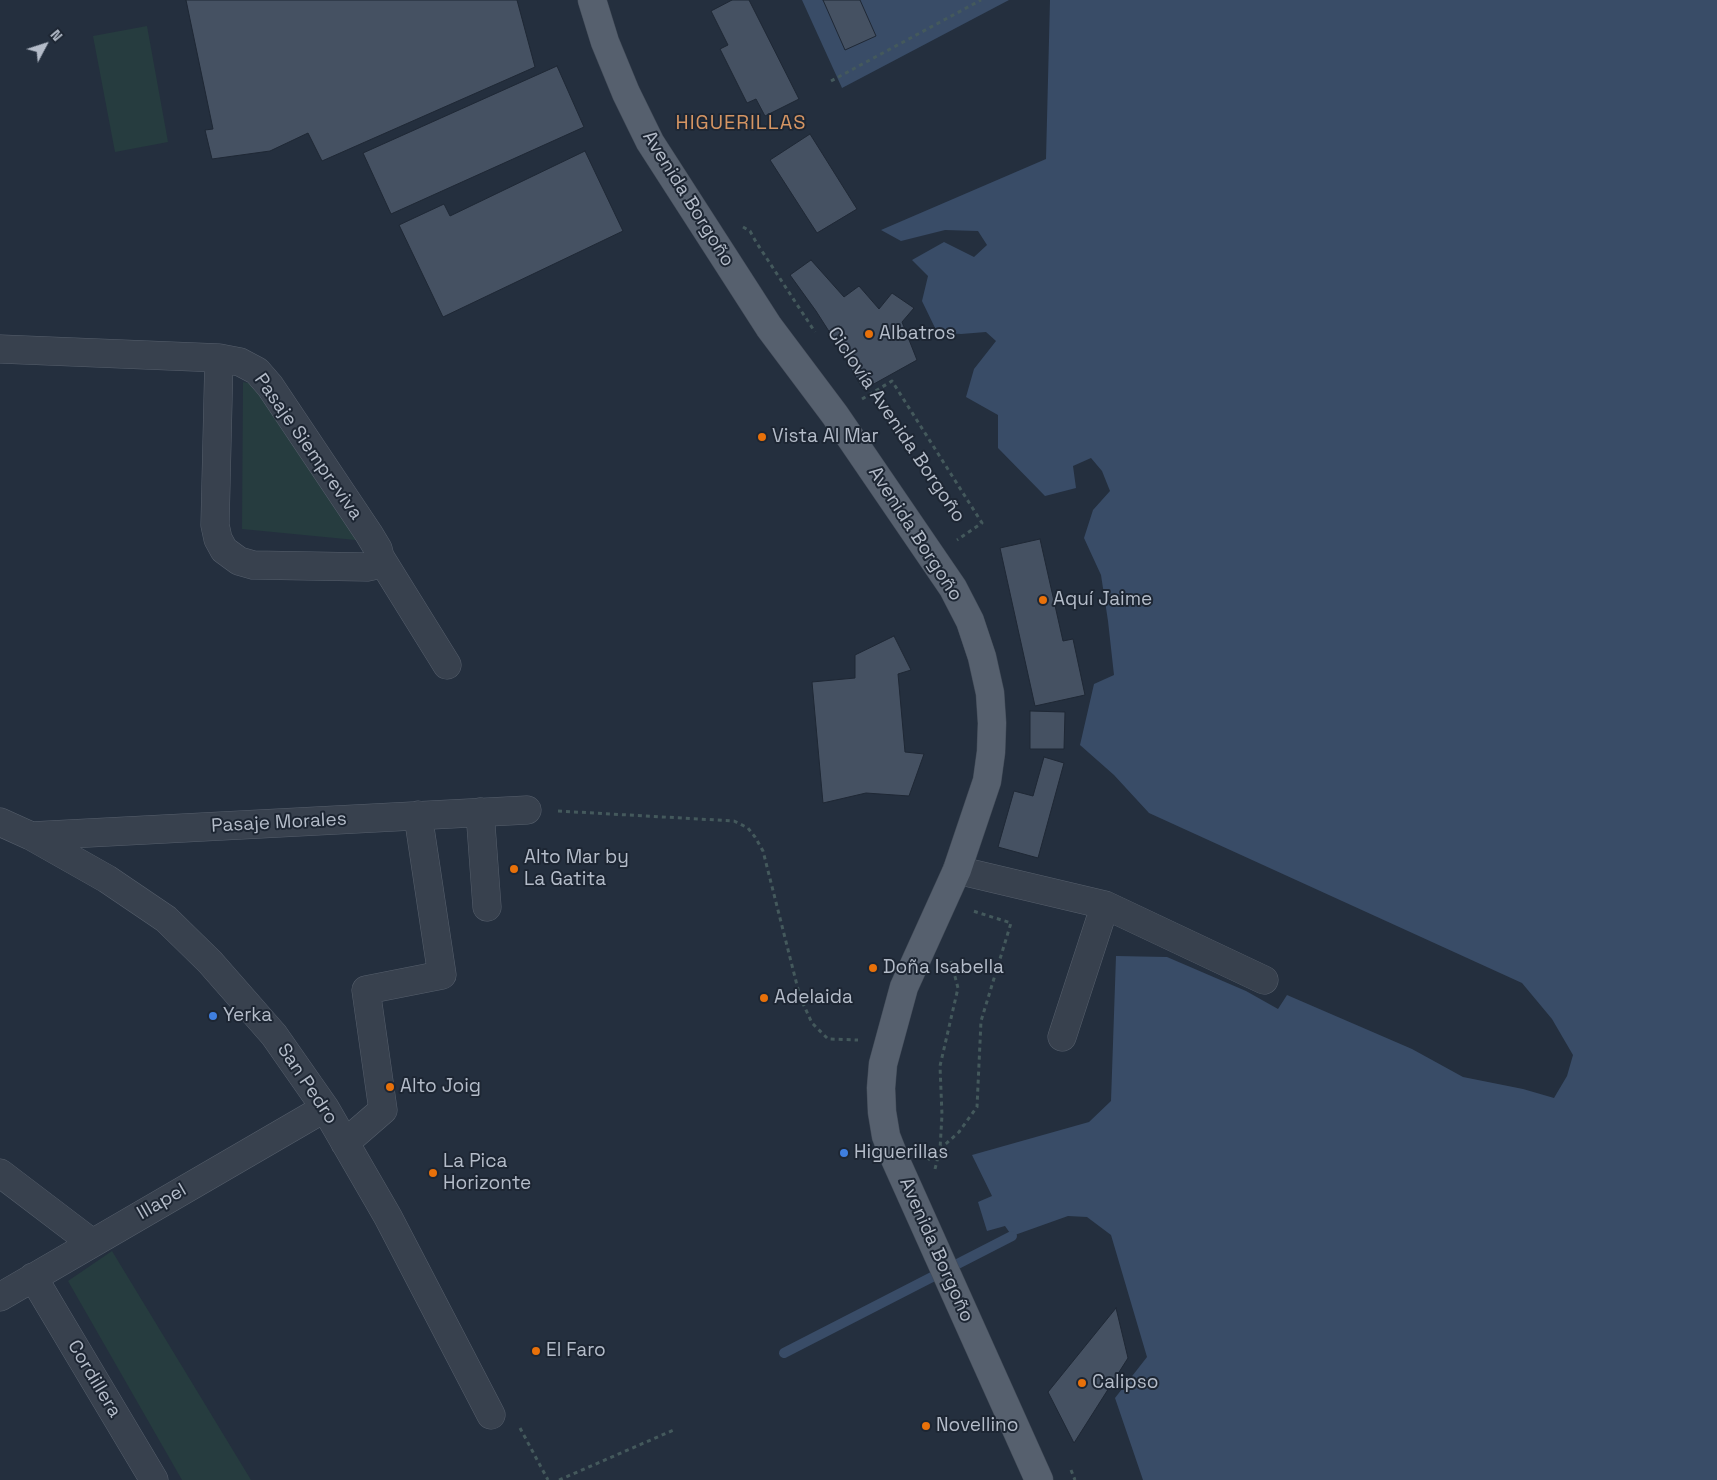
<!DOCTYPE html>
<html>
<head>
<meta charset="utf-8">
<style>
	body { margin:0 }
	#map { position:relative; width:1717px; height:1480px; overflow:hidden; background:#242f3e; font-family:"Space Grotesk",sans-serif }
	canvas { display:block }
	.north { position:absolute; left:20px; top:20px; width:50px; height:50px; -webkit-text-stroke:4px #1d2633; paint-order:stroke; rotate:50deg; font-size:14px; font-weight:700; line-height:20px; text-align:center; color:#b4bcc9 }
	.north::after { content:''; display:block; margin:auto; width:18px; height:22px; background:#b4bcc9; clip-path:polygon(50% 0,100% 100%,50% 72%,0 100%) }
</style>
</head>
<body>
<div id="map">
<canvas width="1717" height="1480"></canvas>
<div class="north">N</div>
</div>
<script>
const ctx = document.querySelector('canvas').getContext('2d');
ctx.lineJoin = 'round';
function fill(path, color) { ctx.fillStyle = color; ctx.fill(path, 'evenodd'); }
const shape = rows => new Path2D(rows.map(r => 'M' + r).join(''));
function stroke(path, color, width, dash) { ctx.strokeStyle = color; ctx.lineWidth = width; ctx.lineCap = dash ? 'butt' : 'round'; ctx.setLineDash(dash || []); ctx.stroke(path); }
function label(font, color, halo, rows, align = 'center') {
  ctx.font = font + ' "Space Grotesk",sans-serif'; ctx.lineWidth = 4; ctx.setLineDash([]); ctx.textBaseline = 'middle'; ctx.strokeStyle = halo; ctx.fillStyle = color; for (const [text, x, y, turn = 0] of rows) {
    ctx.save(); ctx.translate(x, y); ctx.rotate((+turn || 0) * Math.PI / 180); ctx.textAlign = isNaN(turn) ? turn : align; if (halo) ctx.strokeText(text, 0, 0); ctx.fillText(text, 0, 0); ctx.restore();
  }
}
const green = shape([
	[147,26,168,142,115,152,93,36],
	[243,382,264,386,366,541,242,529],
	[112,1251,251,1480,182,1480,68,1281]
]);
const water = shape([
	[802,0,1009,0,842,88],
	[1050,0,1717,0,1717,1480,1143,1480,1115,1398,1147,1357,1111,1235,1087,1217,1068,1216,1012,1236,1005,1226,987,1231,978,1202,992,1196,972,1155,1089,1122,1111,1101,1116,956,1167,957,1246,991,1278,1009,1287,995,1412,1049,1463,1077,1523,1089,1554,1098,1567,1076,1573,1055,1552,1019,1522,983,1149,813,1114,775,1080,745,1094,684,1114,675,1108,621,1101,575,1084,538,1093,510,1110,491,1102,471,1091,458,1073,466,1076,488,1045,496,998,448,998,415,966,397,974,369,996,341,986,332,961,334,937,332,922,301,928,276,912,260,944,242,974,257,987,245,978,231,945,230,901,241,881,230,1046,159]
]);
const stream = shape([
	[784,1353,1012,1236]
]);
const building = shape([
	[186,0,517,0,535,67,322,161,308,133,270,151,212,159,205,130,213,129,186,0],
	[732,0,749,0,799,99,765,116,756,99,747,103,720,49,728,45,711,11,732,0],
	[823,0,860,0,876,36,845,50,823,0],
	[557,66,584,127,391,214,363,153,557,66],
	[810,134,857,209,817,233,770,160,810,134],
	[585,151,623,231,443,317,399,225,444,204,450,216,585,151],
	[811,260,844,297,859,286,879,309,892,293,914,308,902,322,917,360,863,390,839,347,816,311,790,275,811,260],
	[1040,539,1063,641,1073,639,1085,695,1035,706,1000,548,1040,539],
	[894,636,911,670,898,674,905,752,924,754,909,796,866,793,823,803,812,682,855,678,855,655,894,636],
	[1030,711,1065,712,1064,749,1030,749,1030,711],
	[1044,757,1064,763,1038,858,998,847,1014,791,1033,796,1044,757],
	[1116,1308,1128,1358,1074,1443,1048,1392,1116,1308]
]);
const path = shape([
	[831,81,981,0],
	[743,227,750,231,756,242,815,332],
	[862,399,892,381,982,523,957,540],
	[558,811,734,821,748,828,755,837,763,851,800,997,812,1023,828,1039,858,1040],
	[928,1160,959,1132,977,1107,981,1021,1011,923,973,911],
	[935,1169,940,1149,942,1115,940,1066,958,988,951,961],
	[520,1428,548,1480],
	[1071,1470,1075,1480],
	[559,1480,676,1429]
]);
const minor = shape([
	[0,349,219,358,240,362,257,371,270,386,369,534,378,549,380,557,447,665],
	[219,358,215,525,218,539,224,550,239,561,253,565,367,567,376,565,379,562,380,557],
	[480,812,487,907],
	[0,822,31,836,107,879,166,919,210,962,274,1035,325,1108,388,1217,491,1415],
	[31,836,527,810],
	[957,870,1105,905,1264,980],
	[1062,1037,1105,905],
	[345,1143,383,1110,366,990,442,975,418,815],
	[0,1173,92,1243],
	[33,1277,154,1480],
	[0,1297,325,1108]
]);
const major = shape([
	[592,0,605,42,626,93,650,142,769,327,835,415,953,588,970,621,982,657,990,693,992,723,991,752,987,781,957,870,904,987,883,1064,881,1088,882,1112,886,1136,895,1159,1039,1480]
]);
const markers = [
	[869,334,5,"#e8710a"],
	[762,437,5,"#e8710a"],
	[1043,600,5,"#e8710a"],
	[514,869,5,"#e8710a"],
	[873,968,5,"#e8710a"],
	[764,998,5,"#e8710a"],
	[213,1016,5,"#3f7fe0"],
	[390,1087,5,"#e8710a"],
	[844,1153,5,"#3f7fe0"],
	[433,1173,5,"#e8710a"],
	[536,1351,5,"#e8710a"],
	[1082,1383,5,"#e8710a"],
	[926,1426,5,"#e8710a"]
];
const streetNames = [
	["Avenida Borgoño",688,199,58],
	["Ciclovía Avenida Borgoño",896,425,56],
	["Pasaje Siempreviva",308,447,55],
	["Avenida Borgoño",915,534,57],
	["Pasaje Morales",279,823,-3],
	["San Pedro",307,1084,56],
	["Illapel",162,1202,-30],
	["Avenida Borgoño",936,1250,66],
	["Cordillera",94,1379,59]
];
const poiNames = [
	["Albatros",879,334],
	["Vista Al Mar",772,437],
	["Aquí Jaime",1053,600],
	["Alto Mar by",524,858],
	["La Gatita",524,880],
	["Doña Isabella",883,968],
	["Adelaida",774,998],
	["Yerka",223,1016],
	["Alto Joig",400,1087],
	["Higuerillas",854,1153],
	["La Pica",443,1162],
	["Horizonte",443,1184],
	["El Faro",546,1351],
	["Calipso",1092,1383],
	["Novellino",936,1426]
];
const neighbourhoodNames = [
	["HIGUERILLAS",741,124]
];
fill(green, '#263c3f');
fill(water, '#394c67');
stroke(stream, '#394c67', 10);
fill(building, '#455162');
stroke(building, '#1f2835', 1);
stroke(minor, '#565f6c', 29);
stroke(major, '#414a57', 29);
stroke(path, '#44595c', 3, [4, 4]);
stroke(minor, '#38414e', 28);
stroke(major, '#56606e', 28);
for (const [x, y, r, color] of markers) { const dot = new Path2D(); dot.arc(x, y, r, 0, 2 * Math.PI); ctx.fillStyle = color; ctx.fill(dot); stroke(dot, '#1d2633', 2); }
label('19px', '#b4bcc9', '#1d2633', streetNames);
label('19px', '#b4bcc9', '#1d2633', poiNames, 'left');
ctx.letterSpacing = '1px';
label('20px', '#d59563', '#1d2633', neighbourhoodNames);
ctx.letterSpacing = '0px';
</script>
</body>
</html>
